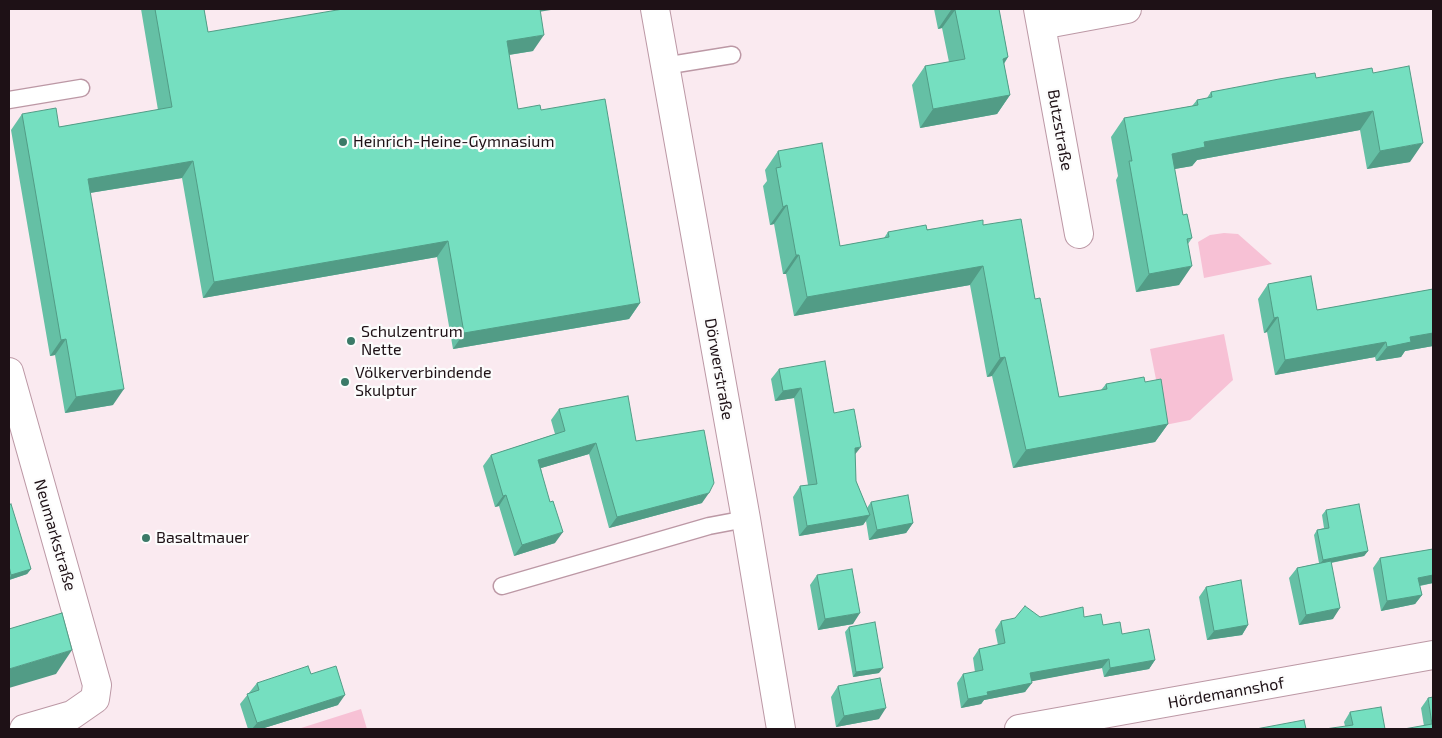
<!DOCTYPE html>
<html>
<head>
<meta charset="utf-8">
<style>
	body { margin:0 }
	#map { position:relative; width:1442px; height:738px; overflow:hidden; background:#faeaf0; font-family:"Exo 2",sans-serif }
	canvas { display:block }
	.frame { position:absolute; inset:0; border:10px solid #1e1116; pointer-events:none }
</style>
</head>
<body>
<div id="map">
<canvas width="1442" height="738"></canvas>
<div class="frame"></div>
</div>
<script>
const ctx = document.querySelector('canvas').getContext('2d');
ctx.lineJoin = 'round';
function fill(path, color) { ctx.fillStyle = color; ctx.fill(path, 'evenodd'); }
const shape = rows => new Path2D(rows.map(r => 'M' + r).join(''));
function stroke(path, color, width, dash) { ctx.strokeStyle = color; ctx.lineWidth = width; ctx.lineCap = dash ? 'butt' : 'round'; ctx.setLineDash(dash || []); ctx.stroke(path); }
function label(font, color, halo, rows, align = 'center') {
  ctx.font = font + ' "Exo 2",sans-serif'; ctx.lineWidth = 4.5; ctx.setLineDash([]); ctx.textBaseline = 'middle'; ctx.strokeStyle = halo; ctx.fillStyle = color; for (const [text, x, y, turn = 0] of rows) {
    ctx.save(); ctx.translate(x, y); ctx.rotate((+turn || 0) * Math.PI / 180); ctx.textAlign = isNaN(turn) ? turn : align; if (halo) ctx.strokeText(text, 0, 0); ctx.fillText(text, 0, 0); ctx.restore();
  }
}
const green = shape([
	[1224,233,1238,234,1272,264,1204,278,1198,242,1210,235],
	[1224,334,1233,380,1190,420,1165,425,1150,349],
	[361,709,367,729,298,729]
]);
const lane = shape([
	[664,66,732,55],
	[9,100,81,88],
	[502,586,709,526,746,519]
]);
const street = shape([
	[655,9,746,519,781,729],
	[1038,9,1079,234],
	[1041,25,1127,9],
	[9,372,97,685,95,699,72,715,24,729],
	[1019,729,1433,655]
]);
const wall = shape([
	[141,9,204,9,208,32,540,12,533,51,509,55,518,109,541,110,640,303,629,319,453,349,437,257,203,298,182,178,90,193,113,405,65,413,55,355,50,356,11,130,22,114,59,127,158,110],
	[934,9,999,9,1008,57,1004,64,1010,95,997,114,920,128,912,85,925,66,949,62,942,28,938,29],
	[1373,73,1410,162,1367,169,1360,130,1197,160,1192,166,1174,169,1183,215,1192,238,1188,244,1179,285,1136,292,1116,180,1118,176,1111,137,1124,118,1192,106,1197,100,1207,98,1211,92,1316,78],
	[778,151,840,246,884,238,888,232,983,225,1035,299,1059,397,1101,390,1106,384,1145,382,1168,424,1155,442,1013,468,992,376,987,377,970,285,794,316,786,274,783,274,774,224,770,225,763,186,767,181,765,170],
	[1268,284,1317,310,1433,289,1433,346,1405,351,1401,357,1376,361,1375,357,1275,375,1267,332,1264,333,1258,299],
	[779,369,834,413,855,454,856,481,867,508,871,502,913,523,906,533,869,540,866,521,863,525,799,536,793,497,800,486,808,485,794,398,775,401,771,379],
	[559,409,636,441,702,503,609,528,589,454,541,468,555,543,514,556,499,506,495,507,483,466,491,455,555,434,551,420],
	[9,505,31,569,27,574,9,580],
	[1326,510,1368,551,1364,556,1331,563,1333,619,1299,625,1289,578,1297,568,1319,563,1314,535,1317,530,1324,528,1322,515],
	[1433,549,1433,583,1420,586,1422,595,1415,604,1381,611,1373,568,1380,558],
	[817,575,853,624,818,630,810,585],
	[1206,587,1248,625,1242,635,1207,640,1199,597],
	[1040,617,1084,617,1122,634,1155,660,1149,669,1104,677,1102,668,1031,681,1025,692,984,700,981,704,961,708,957,683,963,674,975,672,973,658,979,649,998,645,995,630,1001,621],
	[849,627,879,673,853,677,845,632],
	[311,674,338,705,261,729,248,729,240,704,257,683],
	[838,686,879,719,836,727,831,697],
	[1428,698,1433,729,1424,726,1421,708],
	[1350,712,1385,729,1345,726,1344,722]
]);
const shadedWall = shape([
	[530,9,557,9,526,14],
	[951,10,955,10,942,28,938,29],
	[544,35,533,51,495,57,507,41],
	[1008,57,995,76,1003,59],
	[1010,95,997,114,920,128,933,109],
	[1373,111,1360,130,1197,160,1192,166,1158,172,1172,154,1204,142],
	[1423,143,1410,162,1367,169,1380,151],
	[193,161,182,178,77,195,88,179],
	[787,205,774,224,770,225,783,207],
	[448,241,437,257,203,298,214,282],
	[796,255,799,255,786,274,783,274],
	[983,266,970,285,794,316,807,297],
	[1192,266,1179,285,1136,292,1149,274],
	[640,303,629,319,453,349,464,333],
	[1278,317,1267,332,1264,333,1274,318],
	[1433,333,1433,346,1405,351,1401,357,1376,361,1387,347,1410,337],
	[66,339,55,355,50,356,61,340],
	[1386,342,1375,357,1275,375,1285,360],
	[1005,357,992,376,987,377,1000,358],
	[801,388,794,398,775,401,783,391],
	[124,389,113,405,65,413,76,397],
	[1168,424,1155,442,1013,468,1026,450],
	[596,443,589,454,531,471,538,460],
	[861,447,853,457,855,448],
	[709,493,702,503,609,528,617,517],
	[506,495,499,506,495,507,503,496],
	[870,515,863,525,799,536,807,526],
	[913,523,906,533,869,540,877,530],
	[563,532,555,543,514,556,522,545],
	[1368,551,1364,556,1319,565,1323,560],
	[31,569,27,574,9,580,11,575],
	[1433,575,1433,583,1412,587,1418,578],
	[1422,595,1415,604,1381,611,1387,601],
	[1340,608,1333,619,1299,625,1306,615],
	[860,613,853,624,818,630,825,619],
	[1248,625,1242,635,1207,640,1214,631],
	[72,650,56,674,9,688,9,669],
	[1109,659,1102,668,1023,683,1030,673],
	[1155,660,1149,669,1104,677,1110,668],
	[883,668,879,673,853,677,856,672],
	[1032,683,1025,692,984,700,981,704,961,708,968,699,987,692],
	[345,695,338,705,261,729,252,729,257,723],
	[886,708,879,719,836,727,844,716]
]);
const building = shape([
	[155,9,204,9,208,32,343,9,540,9,544,35,507,41,518,109,540,105,541,110,605,99,640,303,464,333,448,241,214,282,193,161,88,179,124,389,76,397,66,339,61,340,22,114,56,108,59,127,172,107,155,9],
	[950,9,999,9,1008,57,1003,59,1010,95,933,109,925,66,965,59,955,10,951,10,950,9],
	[1409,66,1423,143,1380,151,1373,111,1204,142,1205,147,1172,154,1183,215,1187,214,1192,238,1187,239,1192,266,1149,274,1129,161,1132,161,1124,118,1198,105,1197,100,1212,97,1211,92,1279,79,1315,73,1316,78,1372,68,1373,73,1409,66],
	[822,143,840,246,889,237,888,232,926,225,927,230,983,220,983,225,1021,219,1035,299,1040,298,1059,397,1107,389,1106,384,1144,377,1145,382,1161,379,1168,424,1026,450,1005,357,1000,358,983,266,807,297,799,255,796,255,787,205,783,207,776,168,781,167,778,151,822,143],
	[1311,276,1317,310,1433,289,1433,333,1410,337,1411,342,1387,347,1386,342,1285,360,1278,317,1274,318,1268,284,1311,276],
	[825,361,834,413,854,409,861,447,855,448,856,481,870,515,807,526,800,486,817,484,801,388,783,391,779,369,825,361],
	[628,396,636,441,704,430,714,483,709,493,617,517,596,443,538,460,550,502,553,501,563,532,522,545,506,495,503,496,491,455,565,431,559,409,628,396],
	[908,495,913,523,877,530,871,502,908,495],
	[11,504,31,569,11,575,9,566,9,505,11,504],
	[1359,504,1368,551,1323,560,1317,530,1329,528,1326,510,1359,504],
	[1433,549,1433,575,1418,578,1422,595,1387,601,1380,558,1433,549],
	[1331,561,1340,608,1306,615,1297,568,1331,561],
	[852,569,860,613,825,619,817,575,852,569],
	[1241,580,1248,625,1214,631,1206,587,1241,580],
	[1025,606,1040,617,1083,607,1084,617,1101,614,1103,625,1120,622,1122,634,1149,629,1155,660,1110,668,1109,659,1030,673,1032,683,987,692,988,695,968,699,963,674,983,670,979,649,1005,643,1001,621,1015,618,1025,606],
	[62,613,72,650,9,669,9,629,62,613],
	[875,622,883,668,856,672,849,627,875,622],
	[308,666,311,674,336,666,345,695,257,723,247,694,259,690,257,683,308,666],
	[880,678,886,708,844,716,838,686,880,678],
	[1433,697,1433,729,1404,729,1432,724,1428,698,1433,697],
	[1381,707,1385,729,1325,729,1353,725,1350,712,1381,707],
	[1304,720,1306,729,1256,729,1304,720]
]);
const markers = [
	[343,142,5,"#3b7a68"],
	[351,341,5,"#3b7a68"],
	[345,382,5,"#3b7a68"],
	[146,538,5,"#3b7a68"]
];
const streetNames = [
	["Butzstraße",1060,130,80],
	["Dörwerstraße",719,369,80],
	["Neumarkstraße",55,535,74],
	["Hördemannshof",1226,693,-10]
];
const poiNames = [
	["Heinrich-Heine-Gymnasium",353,142],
	["Schulzentrum",361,332],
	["Nette",361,350],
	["Völkerverbindende",355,373],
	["Skulptur",355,391],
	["Basaltmauer",156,538]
];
fill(green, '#f7c1d5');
stroke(lane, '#bc98a5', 19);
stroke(street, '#bc98a5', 30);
stroke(lane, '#fff', 16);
stroke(street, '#fff', 28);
fill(wall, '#65c0a5');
fill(shadedWall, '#529c86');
fill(building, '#75dfc0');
stroke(building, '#529c86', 1);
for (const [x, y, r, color] of markers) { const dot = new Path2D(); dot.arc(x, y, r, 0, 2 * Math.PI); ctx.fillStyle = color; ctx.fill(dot); stroke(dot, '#fcfcfc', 2); }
label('16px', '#1e1116', '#fcfcfc', streetNames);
label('16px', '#1e1116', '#fcfcfc', poiNames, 'left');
</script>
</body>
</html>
